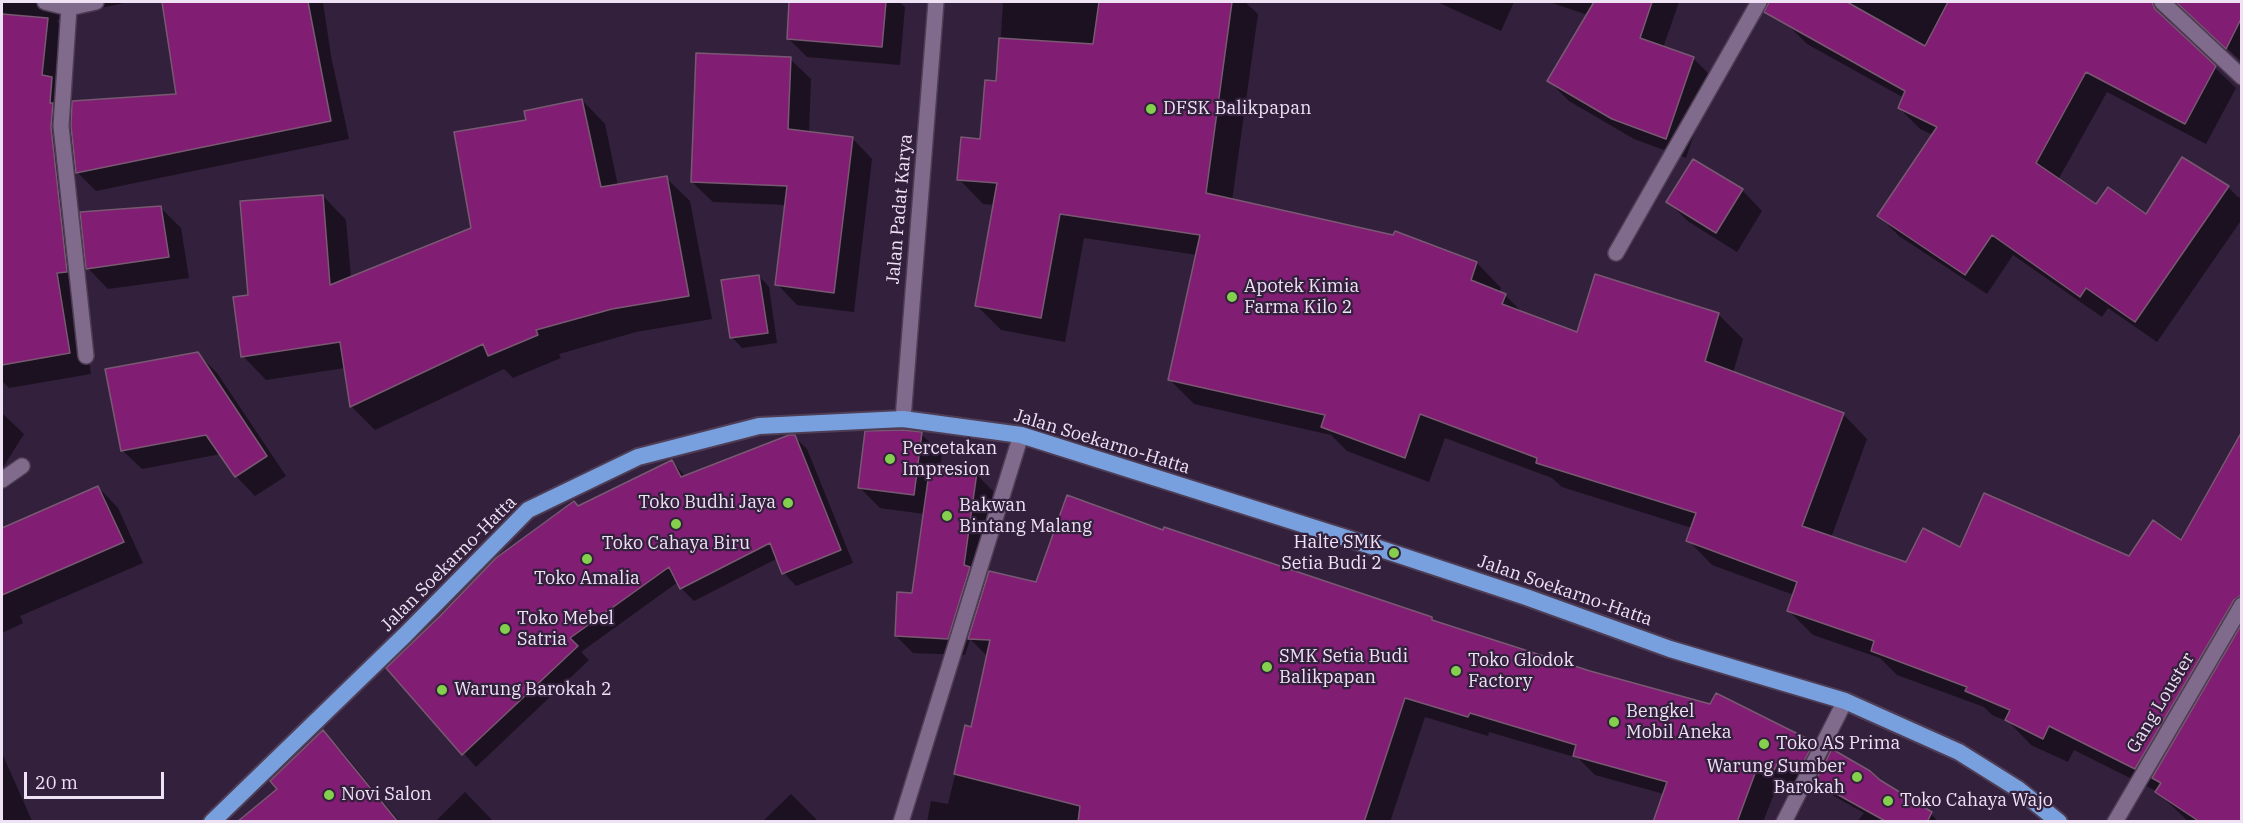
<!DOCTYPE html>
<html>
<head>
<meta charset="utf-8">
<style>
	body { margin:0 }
	#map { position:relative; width:2243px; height:823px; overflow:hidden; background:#33203c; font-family:"IBM Plex Serif",serif }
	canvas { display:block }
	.frame { position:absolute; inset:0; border:3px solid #eee2f4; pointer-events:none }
	.scale { position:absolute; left:24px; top:772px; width:140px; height:27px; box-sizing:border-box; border:3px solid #eee2f4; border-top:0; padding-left:8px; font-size:18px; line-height:21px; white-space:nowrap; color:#eee2f4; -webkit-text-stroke:4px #33203c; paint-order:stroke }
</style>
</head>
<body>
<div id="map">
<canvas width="2243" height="823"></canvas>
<div class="frame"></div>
<div class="scale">20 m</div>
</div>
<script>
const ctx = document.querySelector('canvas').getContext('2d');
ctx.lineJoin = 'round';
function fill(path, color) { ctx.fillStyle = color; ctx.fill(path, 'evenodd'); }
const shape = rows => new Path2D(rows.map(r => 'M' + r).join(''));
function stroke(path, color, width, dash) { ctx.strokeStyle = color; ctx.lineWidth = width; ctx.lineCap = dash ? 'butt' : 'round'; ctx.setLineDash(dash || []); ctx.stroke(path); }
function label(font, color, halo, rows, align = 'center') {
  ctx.font = font + ' "IBM Plex Serif",serif'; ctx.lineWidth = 4.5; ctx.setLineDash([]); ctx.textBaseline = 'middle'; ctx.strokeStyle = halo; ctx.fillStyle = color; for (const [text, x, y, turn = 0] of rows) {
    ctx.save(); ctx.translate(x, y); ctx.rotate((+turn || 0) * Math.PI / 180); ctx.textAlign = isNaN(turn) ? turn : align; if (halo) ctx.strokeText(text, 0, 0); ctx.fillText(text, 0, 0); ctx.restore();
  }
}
const shadow = shape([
	[2,2,129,2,73,14,65,14,57,21,69,36,64,91,73,100,73,103,177,95,164,2,323,2,331,56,349,139,96,191,75,170,79,214,161,208,181,228,189,278,108,289,85,265,88,293,78,294,91,374,9,388,2,381],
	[791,2,899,2,905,7,900,65,807,57,788,38],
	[1003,2,1245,2,1258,14,1232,201,1394,237,1395,232,1477,263,1501,288,1499,293,1505,295,1523,313,1578,334,1596,276,1719,315,1743,339,1733,373,1843,414,1867,439,1831,538,1906,564,1961,549,2130,558,2182,542,2242,436,2242,822,2189,822,2156,791,2074,750,2068,762,2031,745,2009,722,1992,715,1984,707,1897,675,1880,658,1813,635,1789,611,1794,595,1712,565,1688,540,1692,528,1562,487,1552,478,1445,438,1429,482,1347,451,1331,435,1194,404,1170,380,1197,255,1084,238,1065,342,1001,330,976,305,995,205,983,204,959,179,982,141,998,82],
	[1437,2,1514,2,1501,31],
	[1549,2,1679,2,1663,48,1693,58,1713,78,1686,158,1634,139,1569,101,1549,81,1588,15],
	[1798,2,2242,2,2242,62,2191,15,2181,13,2173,21,2175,30,2236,88,2206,144,2107,92,2058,180,2097,206,2147,216,2182,159,2228,187,2239,198,2242,194,2242,219,2157,342,2108,308,2102,317,2013,255,1987,294,1899,236,1878,215,1933,135,1920,129,1899,108,1904,98,1807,44,1786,23],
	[790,59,811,79,809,133,852,138,872,159,854,312,797,305,777,284,786,205,713,202,692,182],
	[582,100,605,124,618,186,666,178,690,201,712,319,636,332,559,354,561,358,513,378,504,369,375,430,351,406,345,368,266,380,243,356,249,296,323,196,346,220,351,278,473,229,528,122],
	[1694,161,1742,190,1762,211,1737,252,1689,222,1668,202],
	[759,276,769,287,777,343,742,348,732,337],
	[198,354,217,373,286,476,255,496,236,476,221,454,142,469,122,450],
	[2,413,24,434,2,469],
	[921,434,942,454,940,469,976,474,993,491,981,580,986,585,1037,584,1164,532,1432,618,1436,623,1813,743,1829,759,1879,781,1931,814,1939,822,1857,822,1864,813,1827,792,1821,786,1818,791,1798,780,1791,794,1777,786,1763,822,1654,822,1664,794,1595,775,1578,758,1489,732,1488,736,1425,717,1390,822,927,822,931,801,948,804,967,727,972,728,988,657,970,639,965,655,913,653,896,636,913,594,924,514,880,508,859,487],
	[794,436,807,449,853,563,796,586,784,573,778,558,694,601,681,588,678,582,581,652,589,660,476,767,388,668,578,507,672,462,686,477],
	[98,487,118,508,143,563,20,616,23,623,2,633,2,529],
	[323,732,341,750,400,822,239,822,279,789],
	[2,753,32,821,2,822],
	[465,792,494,822,435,822],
	[791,794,819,822,762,822]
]);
const building = shape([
	[162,2,308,2,331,121,76,173,71,126,72,101,176,94,162,2],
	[789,2,886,2,882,47,787,39,789,2],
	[1099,2,1232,2,1206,193,1393,235,1395,231,1477,262,1471,280,1506,294,1502,304,1577,332,1595,274,1719,313,1705,361,1844,413,1802,526,1906,562,1923,528,1960,547,1984,493,2129,556,2153,520,2181,540,2241,433,2241,595,2234,600,2135,769,2049,726,2043,739,2005,720,2010,710,1965,691,1967,687,1871,651,1874,641,1787,611,1797,582,1686,541,1696,513,1536,463,1537,458,1420,414,1405,458,1321,427,1325,415,1168,380,1200,235,1060,214,1041,318,975,306,997,183,957,180,961,137,980,139,985,80,996,81,999,38,1093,44,1099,2],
	[1594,2,1652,2,1640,38,1694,57,1666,139,1612,119,1547,81,1594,2],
	[1769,2,1847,2,1925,46,1948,2,2152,2,2155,9,2216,66,2185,124,2086,72,2036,163,2096,204,2108,187,2146,214,2182,157,2229,186,2135,322,2086,288,2080,297,1992,235,1965,275,1877,216,1937,127,1898,108,1905,91,1764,12,1769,2],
	[2176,2,2241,2,2241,19,2226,49,2176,2],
	[2,14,48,18,42,75,52,77,50,103,53,103,51,127,67,272,57,273,70,353,2,365,2,14],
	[696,53,791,57,788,129,853,137,834,293,775,285,787,186,691,182,696,53],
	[582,99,601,187,667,176,689,296,612,309,536,330,538,335,488,356,483,344,350,407,340,342,241,357,233,297,248,295,240,201,323,195,330,285,471,228,454,132,526,120,524,111,582,99],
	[1693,159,1743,189,1716,233,1666,202,1693,159],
	[161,206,169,257,86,269,80,212,161,206],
	[759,275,768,333,730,338,721,280,759,275],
	[198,352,267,456,235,477,206,435,121,451,105,369,198,352],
	[903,430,922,432,914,495,858,488,865,431,903,430],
	[789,435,795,435,841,550,782,574,770,543,680,589,669,567,570,638,578,646,462,755,386,668,439,617,496,558,574,501,578,506,672,460,681,477,789,435],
	[930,466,977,472,964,565,970,567,948,639,895,636,897,592,912,593,930,466],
	[98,486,124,542,2,595,2,528,98,486],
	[1067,495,1163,530,1164,527,1432,617,1432,620,1590,671,1710,704,1716,693,1814,742,1798,773,1778,762,1772,775,1757,768,1737,822,1653,822,1667,782,1573,756,1576,745,1470,713,1468,717,1405,698,1364,822,1078,822,1080,806,954,774,965,725,971,727,990,640,968,639,989,571,1036,582,1067,495],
	[2241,625,2241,822,2200,822,2155,792,2161,783,2152,778,2241,625],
	[323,730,398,822,237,822,277,789,270,781,323,730],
	[1832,749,1870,771,1880,780,1932,812,1927,822,1887,822,1815,782,1832,749]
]);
const minor = shape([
	[45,2,69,8,96,2],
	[2162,2,2242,77],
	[69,8,61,126,86,356],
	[1616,253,1759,2],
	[903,419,936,2],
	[2,480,22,466],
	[901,822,1021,435],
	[1784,822,1845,701],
	[2115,822,2242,605]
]);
const trunk = shape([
	[212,822,405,635,528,510,638,457,759,426,903,419,1021,435,1384,550,1526,597,1670,649,1845,701,1959,752,2018,789,2059,822]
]);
const markers = [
	[1151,109,6,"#84cf4d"],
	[1232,297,6,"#84cf4d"],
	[890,459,6,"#84cf4d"],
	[788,503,6,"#84cf4d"],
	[947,516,6,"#84cf4d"],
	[676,524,6,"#84cf4d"],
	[1394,553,6,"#84cf4d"],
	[587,559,6,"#84cf4d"],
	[505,629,6,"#84cf4d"],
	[1267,667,6,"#84cf4d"],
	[1456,671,6,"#84cf4d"],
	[442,690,6,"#84cf4d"],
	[1614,722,6,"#84cf4d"],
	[1764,744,6,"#84cf4d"],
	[1857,777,6,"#84cf4d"],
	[329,795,6,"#84cf4d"],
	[1888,801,6,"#84cf4d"]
];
const poiNames = [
	["DFSK Balikpapan",1163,109],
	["Apotek Kimia",1244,287],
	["Farma Kilo 2",1244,308],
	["Percetakan",902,449],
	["Impresion",902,470],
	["Toko Budhi Jaya",776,503,"right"],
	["Bakwan",959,506],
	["Bintang Malang",959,527],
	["Halte SMK",1382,543,"right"],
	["Setia Budi 2",1382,564,"right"],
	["Toko Cahaya Biru",676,544,"center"],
	["Toko Amalia",587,579,"center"],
	["Toko Mebel",517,619],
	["Satria",517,640],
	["SMK Setia Budi",1279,657],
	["Balikpapan",1279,678],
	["Toko Glodok",1468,661],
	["Factory",1468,682],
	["Warung Barokah 2",454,690],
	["Bengkel",1626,712],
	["Mobil Aneka",1626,733],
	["Toko AS Prima",1776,744],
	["Warung Sumber",1845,767,"right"],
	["Barokah",1845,788,"right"],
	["Novi Salon",341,795],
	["Toko Cahaya Wajo",1900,801]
];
const streetNames = [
	["Jalan Padat Karya",900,209,-85],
	["Jalan Soekarno-Hatta",1102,442,17],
	["Jalan Soekarno-Hatta",449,564,-45],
	["Jalan Soekarno-Hatta",1565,591,19],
	["Gang Louster",2161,703,-59]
];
fill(shadow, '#0007');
fill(building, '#811d73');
stroke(building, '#795972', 1.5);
stroke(minor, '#4e3d54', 18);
stroke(trunk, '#4e3d54', 20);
stroke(minor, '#816b8c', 15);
stroke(trunk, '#79a0de', 16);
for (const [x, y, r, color] of markers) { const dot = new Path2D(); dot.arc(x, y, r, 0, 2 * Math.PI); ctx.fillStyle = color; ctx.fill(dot); stroke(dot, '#33203c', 2); }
label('18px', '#eee2f4', '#33203c', poiNames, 'left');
label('18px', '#eee2f4', '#33203c', streetNames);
</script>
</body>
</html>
